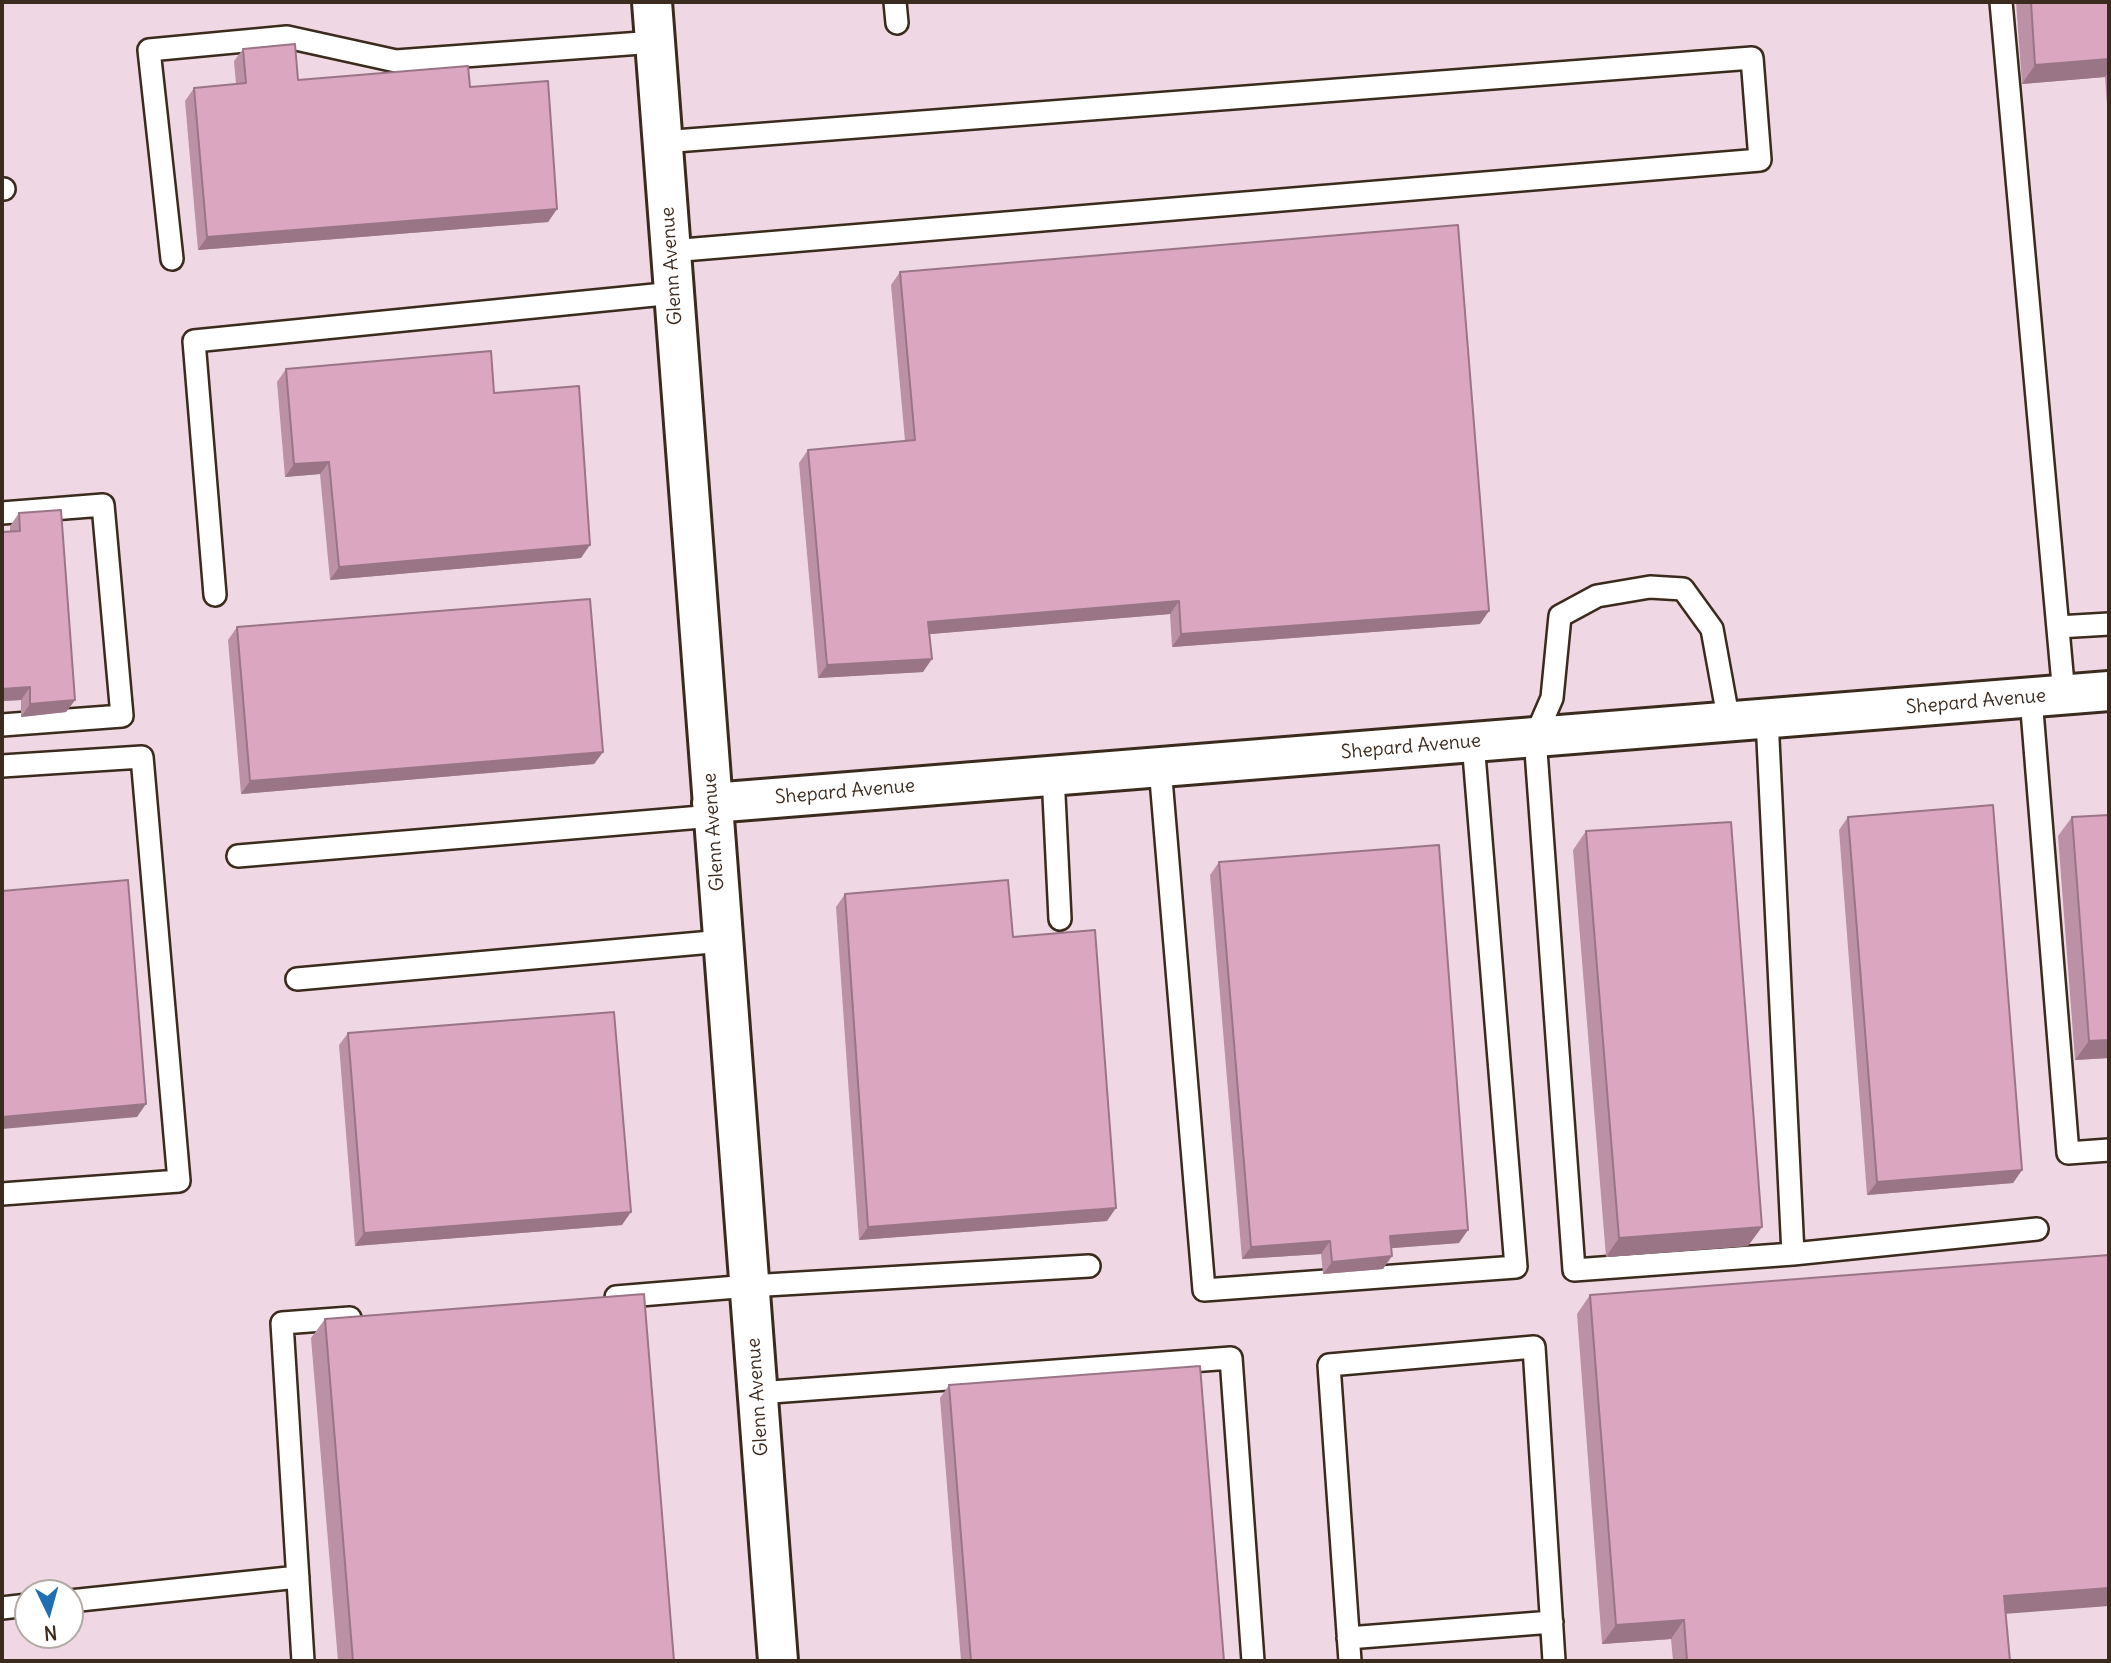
<!DOCTYPE html>
<html>
<head>
<meta charset="utf-8">
<style>
	body { margin:0 }
	#map { position:relative; width:2111px; height:1663px; overflow:hidden; background:#f8edf2; font-family:Delius,sans-serif }
	canvas { display:block }
	.frame { position:absolute; inset:0; border:4px solid #3b2a1e; pointer-events:none }
	.north { position:absolute; left:14px; top:1579px; width:70px; height:70px; box-sizing:border-box; background:#fff; border:2px solid #b1aaa5; border-radius:50%; rotate:175deg; font-size:19px; font-weight:700; line-height:28px; text-align:center; color:#3b2a1e }
	.north::after { content:''; display:block; margin:auto; width:24px; height:32px; background:#1f6fb2; clip-path:polygon(50% 0,100% 100%,50% 72%,0 100%) }
</style>
</head>
<body>
<div id="map">
<canvas width="2111" height="1663"></canvas>
<div class="frame"></div>
<div class="north">N</div>
</div>
<script>
const ctx = document.querySelector('canvas').getContext('2d');
ctx.lineJoin = 'round';
function fill(path, color) { ctx.fillStyle = color; ctx.fill(path, 'evenodd'); }
const shape = rows => new Path2D(rows.map(r => 'M' + r).join(''));
function stroke(path, color, width, dash) { ctx.strokeStyle = color; ctx.lineWidth = width; ctx.lineCap = dash ? 'butt' : 'round'; ctx.setLineDash(dash || []); ctx.stroke(path); }
function label(font, color, halo, rows, align = 'center') {
  ctx.font = font + ' Delius,sans-serif'; ctx.lineWidth = 7; ctx.setLineDash([]); ctx.textBaseline = 'middle'; ctx.strokeStyle = halo; ctx.fillStyle = color; for (const [text, x, y, turn = 0] of rows) {
    ctx.save(); ctx.translate(x, y); ctx.rotate((+turn || 0) * Math.PI / 180); ctx.textAlign = isNaN(turn) ? turn : align; if (halo) ctx.strokeText(text, 0, 0); ctx.fillText(text, 0, 0); ctx.restore();
  }
}
const built = shape([
	[2,2,2109,2,2109,1661,2,1661],
	[28,1593,70,1593,70,1635,28,1635]
]);
const service = shape([
	[895,2,897,23],
	[2001,2,2064,695],
	[662,142,1752,58,1760,160,671,251],
	[2,189,4,189],
	[172,259,149,50,287,37,396,61,655,42],
	[2,513,103,505,122,716,2,725],
	[215,595,194,341,674,293],
	[2058,627,2109,624],
	[2031,698,2068,1153,2109,1150],
	[1729,722,1712,629,1683,589,1650,587,1597,596,1560,616,1552,698,1535,737,1574,1270,1793,1254,1767,719],
	[2,766,142,757,179,1181,2,1194],
	[1160,767,1204,1290,1516,1267,1473,742],
	[1053,775,1060,919],
	[238,856,713,816],
	[297,979,723,941],
	[1793,1254,2037,1229],
	[616,1297,749,1286,1089,1266],
	[758,1393,1231,1358,1253,1661],
	[70,1601,298,1577],
	[2,1608,28,1605],
	[1348,1638,1552,1622],
	[303,1661,282,1323,350,1318],
	[1350,1661,1329,1365,1534,1347,1554,1661]
]);
const minor = shape([
	[652,2,778,1661],
	[712,803,2109,691]
]);
const wall = shape([
	[2016,2,2109,2,2109,132,2105,77,2022,84],
	[243,49,298,80,470,87,557,209,548,222,198,250,185,101,194,88,236,84,234,61],
	[900,272,1480,624,1172,647,1170,614,930,634,923,672,818,678,799,463,808,450,905,441,891,285],
	[286,369,494,393,581,558,330,580,320,474,285,477,277,382],
	[19,513,75,700,66,712,21,717,21,700,2,701,2,532,10,532,10,526],
	[237,627,603,752,594,764,241,794,228,640],
	[2109,815,2109,1058,2075,1060,2058,836,2072,817],
	[1848,817,2022,1170,2013,1183,1867,1195,1839,830],
	[1586,831,1748,1246,1606,1257,1573,850],
	[1219,862,1459,1243,1391,1248,1383,1269,1323,1274,1321,1254,1242,1259,1210,875],
	[845,894,1013,937,1107,1221,859,1240,836,907],
	[348,1033,622,1225,355,1246,339,1045],
	[1590,1295,2005,1613,2010,1661,1673,1661,1671,1639,1602,1644,1577,1314],
	[325,1319,674,1661,338,1661,311,1338],
	[949,1385,1224,1661,961,1661,940,1398]
]);
const shadedWall = shape([
	[2109,59,2109,71,2105,77,2022,84,2035,65],
	[557,209,548,222,198,250,207,237],
	[329,462,320,474,285,477,294,464],
	[590,545,581,558,330,580,339,567],
	[1179,601,1170,614,919,635,928,622],
	[1489,611,1480,624,1172,647,1181,634],
	[932,659,923,672,818,678,827,665],
	[30,687,21,700,2,701,2,689],
	[75,700,66,712,21,717,30,704],
	[603,752,594,764,241,794,250,781],
	[2109,1040,2109,1058,2075,1060,2089,1041],
	[146,1104,137,1117,2,1129,2,1117],
	[2022,1170,2013,1183,1867,1195,1877,1182],
	[1116,1208,1107,1221,859,1240,868,1227],
	[631,1212,622,1225,355,1246,364,1233],
	[1762,1227,1748,1246,1606,1257,1619,1238],
	[1468,1230,1459,1243,1381,1249,1390,1236],
	[1330,1241,1321,1254,1242,1259,1251,1247],
	[1392,1256,1383,1269,1323,1274,1332,1262],
	[2109,1588,2109,1606,1990,1615,2004,1596],
	[1684,1620,1671,1639,1602,1644,1616,1625]
]);
const building = shape([
	[2031,2,2109,2,2109,59,2035,65,2031,2],
	[295,44,298,80,468,66,470,87,548,81,557,209,207,237,194,88,246,83,243,49,295,44],
	[1458,225,1489,611,1181,634,1179,601,928,622,932,659,827,665,808,450,915,440,900,272,1458,225],
	[491,351,494,393,579,386,590,545,339,567,329,462,294,464,286,369,491,351],
	[61,510,75,700,30,704,30,687,2,689,2,532,20,531,19,513,61,510],
	[590,599,603,752,250,781,237,627,590,599],
	[1993,805,2022,1170,1877,1182,1848,817,1993,805],
	[2109,815,2109,1040,2089,1041,2072,817,2109,815],
	[1731,822,1762,1227,1619,1238,1586,831,1731,822],
	[1439,845,1468,1230,1390,1236,1392,1256,1332,1262,1330,1241,1251,1247,1219,862,1439,845],
	[128,880,146,1104,2,1117,2,891,128,880],
	[1008,880,1013,937,1095,930,1116,1208,868,1227,845,894,1008,880],
	[614,1012,631,1212,364,1233,348,1033,614,1012],
	[2109,1255,2109,1588,2004,1596,2010,1661,1687,1661,1684,1620,1616,1625,1590,1295,2109,1255],
	[644,1294,674,1661,353,1661,325,1319,644,1294],
	[1200,1366,1224,1661,971,1661,949,1385,1200,1366]
]);
const streetNames = [
	["Glenn Avenue",672,266,-94],
	["Shepard Avenue",1976,702,-5],
	["Shepard Avenue",1411,747,-5],
	["Shepard Avenue",845,792,-5],
	["Glenn Avenue",714,832,-94],
	["Glenn Avenue",758,1397,-94]
];
fill(built, '#efd8e3');
stroke(service, '#3b2a1e', 26);
stroke(minor, '#3b2a1e', 44);
stroke(service, '#fff', 21);
stroke(minor, '#fff', 38);
fill(wall, '#bc90a5');
fill(shadedWall, '#997586');
fill(building, '#dba7c0');
stroke(building, '#997586', 2);
label('19px', '#3b2a1e', '#fff', streetNames);
</script>
</body>
</html>
